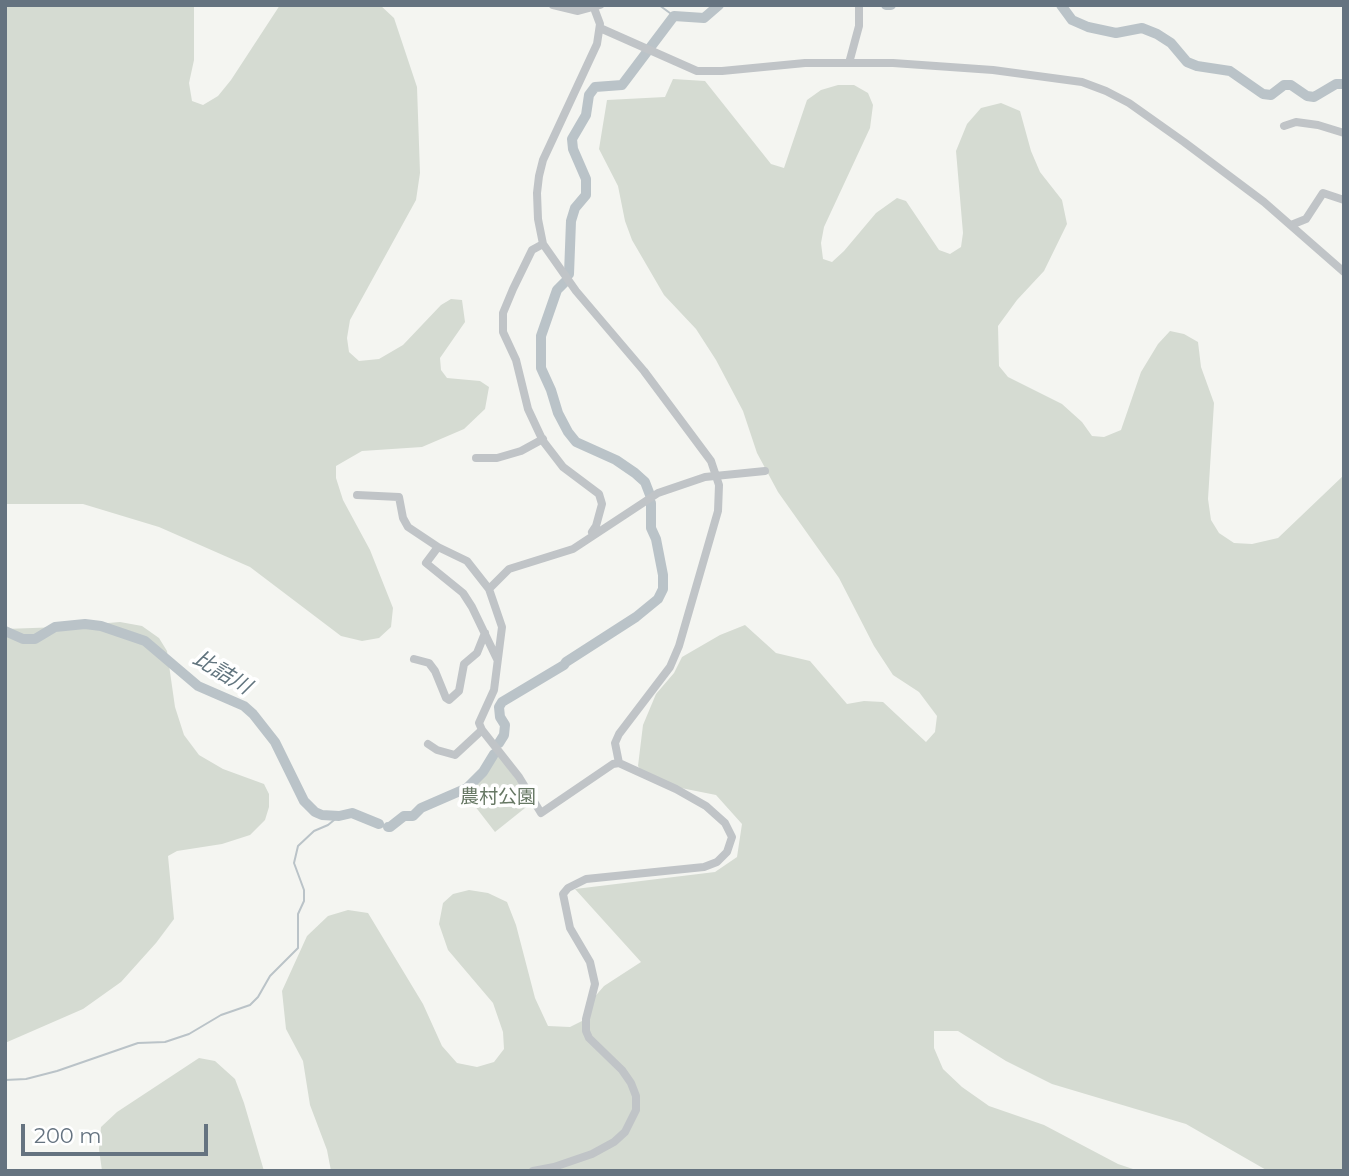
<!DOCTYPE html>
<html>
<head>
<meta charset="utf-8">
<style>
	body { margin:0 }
	#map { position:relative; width:1349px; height:1176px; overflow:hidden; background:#f4f5f1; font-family:Montserrat,sans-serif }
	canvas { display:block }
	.frame { position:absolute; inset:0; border:7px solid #657380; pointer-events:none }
	.scale { position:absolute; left:21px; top:1124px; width:187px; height:32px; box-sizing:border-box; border:4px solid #657380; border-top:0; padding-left:9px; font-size:21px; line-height:24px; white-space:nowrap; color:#657380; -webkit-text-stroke:5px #fff; paint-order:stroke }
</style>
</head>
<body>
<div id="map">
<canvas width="1349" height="1176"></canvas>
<div class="frame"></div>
<div class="scale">200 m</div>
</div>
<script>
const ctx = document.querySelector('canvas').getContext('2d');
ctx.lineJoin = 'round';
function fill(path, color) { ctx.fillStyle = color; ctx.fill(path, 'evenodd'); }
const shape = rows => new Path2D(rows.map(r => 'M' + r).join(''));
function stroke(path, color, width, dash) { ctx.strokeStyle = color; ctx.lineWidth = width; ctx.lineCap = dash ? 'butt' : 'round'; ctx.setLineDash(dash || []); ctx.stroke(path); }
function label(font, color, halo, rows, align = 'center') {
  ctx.font = font + ' Montserrat,"Noto Sans JP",sans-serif'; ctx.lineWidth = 7; ctx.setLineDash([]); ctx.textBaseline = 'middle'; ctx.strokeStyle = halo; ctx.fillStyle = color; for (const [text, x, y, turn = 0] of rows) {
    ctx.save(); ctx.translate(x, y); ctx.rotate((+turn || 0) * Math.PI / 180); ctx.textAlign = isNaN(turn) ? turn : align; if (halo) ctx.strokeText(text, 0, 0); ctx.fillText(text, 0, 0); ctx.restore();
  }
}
const green = shape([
	[5,5,194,5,194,60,189,83,192,101,203,105,218,96,231,80,280,5,380,5,394,18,417,87,420,173,416,200,350,320,347,338,349,352,359,361,379,359,403,345,441,305,451,299,462,300,465,322,440,358,441,370,447,378,480,381,489,387,485,409,464,429,422,447,362,451,336,466,336,478,343,500,370,550,393,608,391,627,379,638,362,641,341,636,250,567,159,527,83,504,5,504],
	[673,79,705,81,771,164,784,168,807,100,821,90,838,85,854,85,868,93,873,105,870,128,824,227,821,243,823,259,832,262,844,251,876,213,897,198,906,201,939,250,950,254,961,247,963,233,956,151,967,124,981,108,1001,103,1020,111,1031,151,1040,172,1062,200,1067,224,1044,271,1017,300,998,326,999,366,1008,377,1062,404,1082,422,1092,436,1104,437,1121,430,1141,372,1158,344,1170,331,1184,334,1198,342,1201,367,1214,403,1208,499,1211,520,1219,533,1234,543,1252,544,1278,538,1344,475,1344,1171,1268,1171,1186,1124,1052,1084,1006,1061,958,1031,934,1031,934,1048,943,1069,962,1087,989,1106,1044,1125,1118,1164,1139,1171,331,1171,327,1150,310,1105,303,1061,286,1029,282,991,307,936,328,916,348,910,368,913,423,1004,442,1046,457,1063,477,1067,494,1062,504,1049,503,1032,493,1003,448,950,439,924,443,903,453,894,469,890,488,893,507,902,516,925,535,998,548,1026,570,1027,586,1019,592,1000,604,986,641,962,575,889,715,872,737,857,742,824,716,795,666,785,644,775,638,766,643,725,656,694,674,673,682,657,720,635,745,625,776,653,810,661,847,704,864,701,883,702,926,742,935,732,937,716,919,692,893,675,874,646,839,578,778,492,757,453,743,411,716,360,696,329,664,295,632,240,625,221,618,186,599,149,607,100,665,97],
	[120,622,142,626,159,638,167,651,175,707,184,735,199,755,223,769,264,784,269,794,269,807,265,820,250,835,222,844,177,851,168,856,174,919,156,943,121,982,83,1009,5,1043,5,629,60,627],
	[498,755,518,782,530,804,495,832,464,792,489,768],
	[199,1058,215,1061,235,1079,244,1103,264,1171,102,1171,99,1149,101,1127,117,1112]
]);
const stream = shape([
	[659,5,674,16],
	[5,1080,26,1079,57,1071,138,1043,165,1042,189,1034,221,1015,250,1005,258,997,270,976,298,948,298,914,304,901,304,890,294,863,298,846,314,831,328,825,339,816]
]);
const river = shape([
	[886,5,891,5],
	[1061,5,1072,20,1088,27,1116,33,1142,28,1157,34,1171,43,1187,62,1197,66,1230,71,1263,94,1271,95,1284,85,1291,85,1307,96,1314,97,1336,84,1344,84],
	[569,274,571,221,575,208,586,195,586,179,573,149,572,139,586,115,589,95,595,87,622,85,674,16,704,18,719,5],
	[566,281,557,290,541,336,541,368,551,390,558,413,568,432,576,442,616,460,635,473,645,482,650,495],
	[5,631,23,639,35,639,55,627,85,624,101,626,145,641,198,686,244,706,253,714,275,742,304,801,315,812,322,815,339,816,352,813,379,824],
	[499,743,504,735,505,725,500,717,499,707,502,702,564,665,566,662,636,617,658,599,663,589,663,575,656,539,651,528,651,503],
	[388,827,390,827,404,816,413,816,421,808,467,788,483,772,494,754]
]);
const minor = shape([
	[553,5,578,11,600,5],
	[594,8,600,24,597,44,543,160,539,176,537,193,538,219,543,244,576,291,644,371,711,461,719,485,718,511,679,646,670,667,619,734,615,743,619,763],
	[600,28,697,71,722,71,805,63,893,63,993,70,1082,82,1106,91,1129,103,1184,142,1264,202,1344,272],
	[849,63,859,26,859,5],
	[1284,126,1296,122,1318,125,1344,133],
	[1291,225,1306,219,1323,193,1344,200],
	[543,244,532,250,513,289,503,313,503,332,516,360,528,409,543,441,563,467,599,494,602,504,596,526,592,532],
	[476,458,497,458,521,451,543,439],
	[357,495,399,497,403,518,408,527,438,547,426,563,463,593,472,607,497,659],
	[438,547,467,561,489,589],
	[414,659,429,663,435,671,446,698,449,700,459,691,464,664,477,653,485,633],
	[428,744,437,750,455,755,482,730],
	[533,1171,554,1167,592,1154,614,1142,625,1132,636,1110,636,1096,631,1083,622,1070,589,1038,586,1031,586,1019,595,984,590,962,570,928,563,894,568,888,586,879,704,867,717,862,727,852,732,837,725,823,706,806,676,789,619,763,613,764,541,813,519,777,482,730,479,723,494,690,502,627,489,589,509,569,573,549,658,493,705,477,765,471]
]);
const parkNames = [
	["農村公園",498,797]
];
const waterNames = [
	["比詰川",222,673,31]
];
fill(green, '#d5dbd2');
stroke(stream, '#bac3c8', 2);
stroke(river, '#bac3c8', 10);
stroke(minor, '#c0c4c7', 8);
label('19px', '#677864', '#fff', parkNames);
label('italic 21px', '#61747e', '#fff', waterNames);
</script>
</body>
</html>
